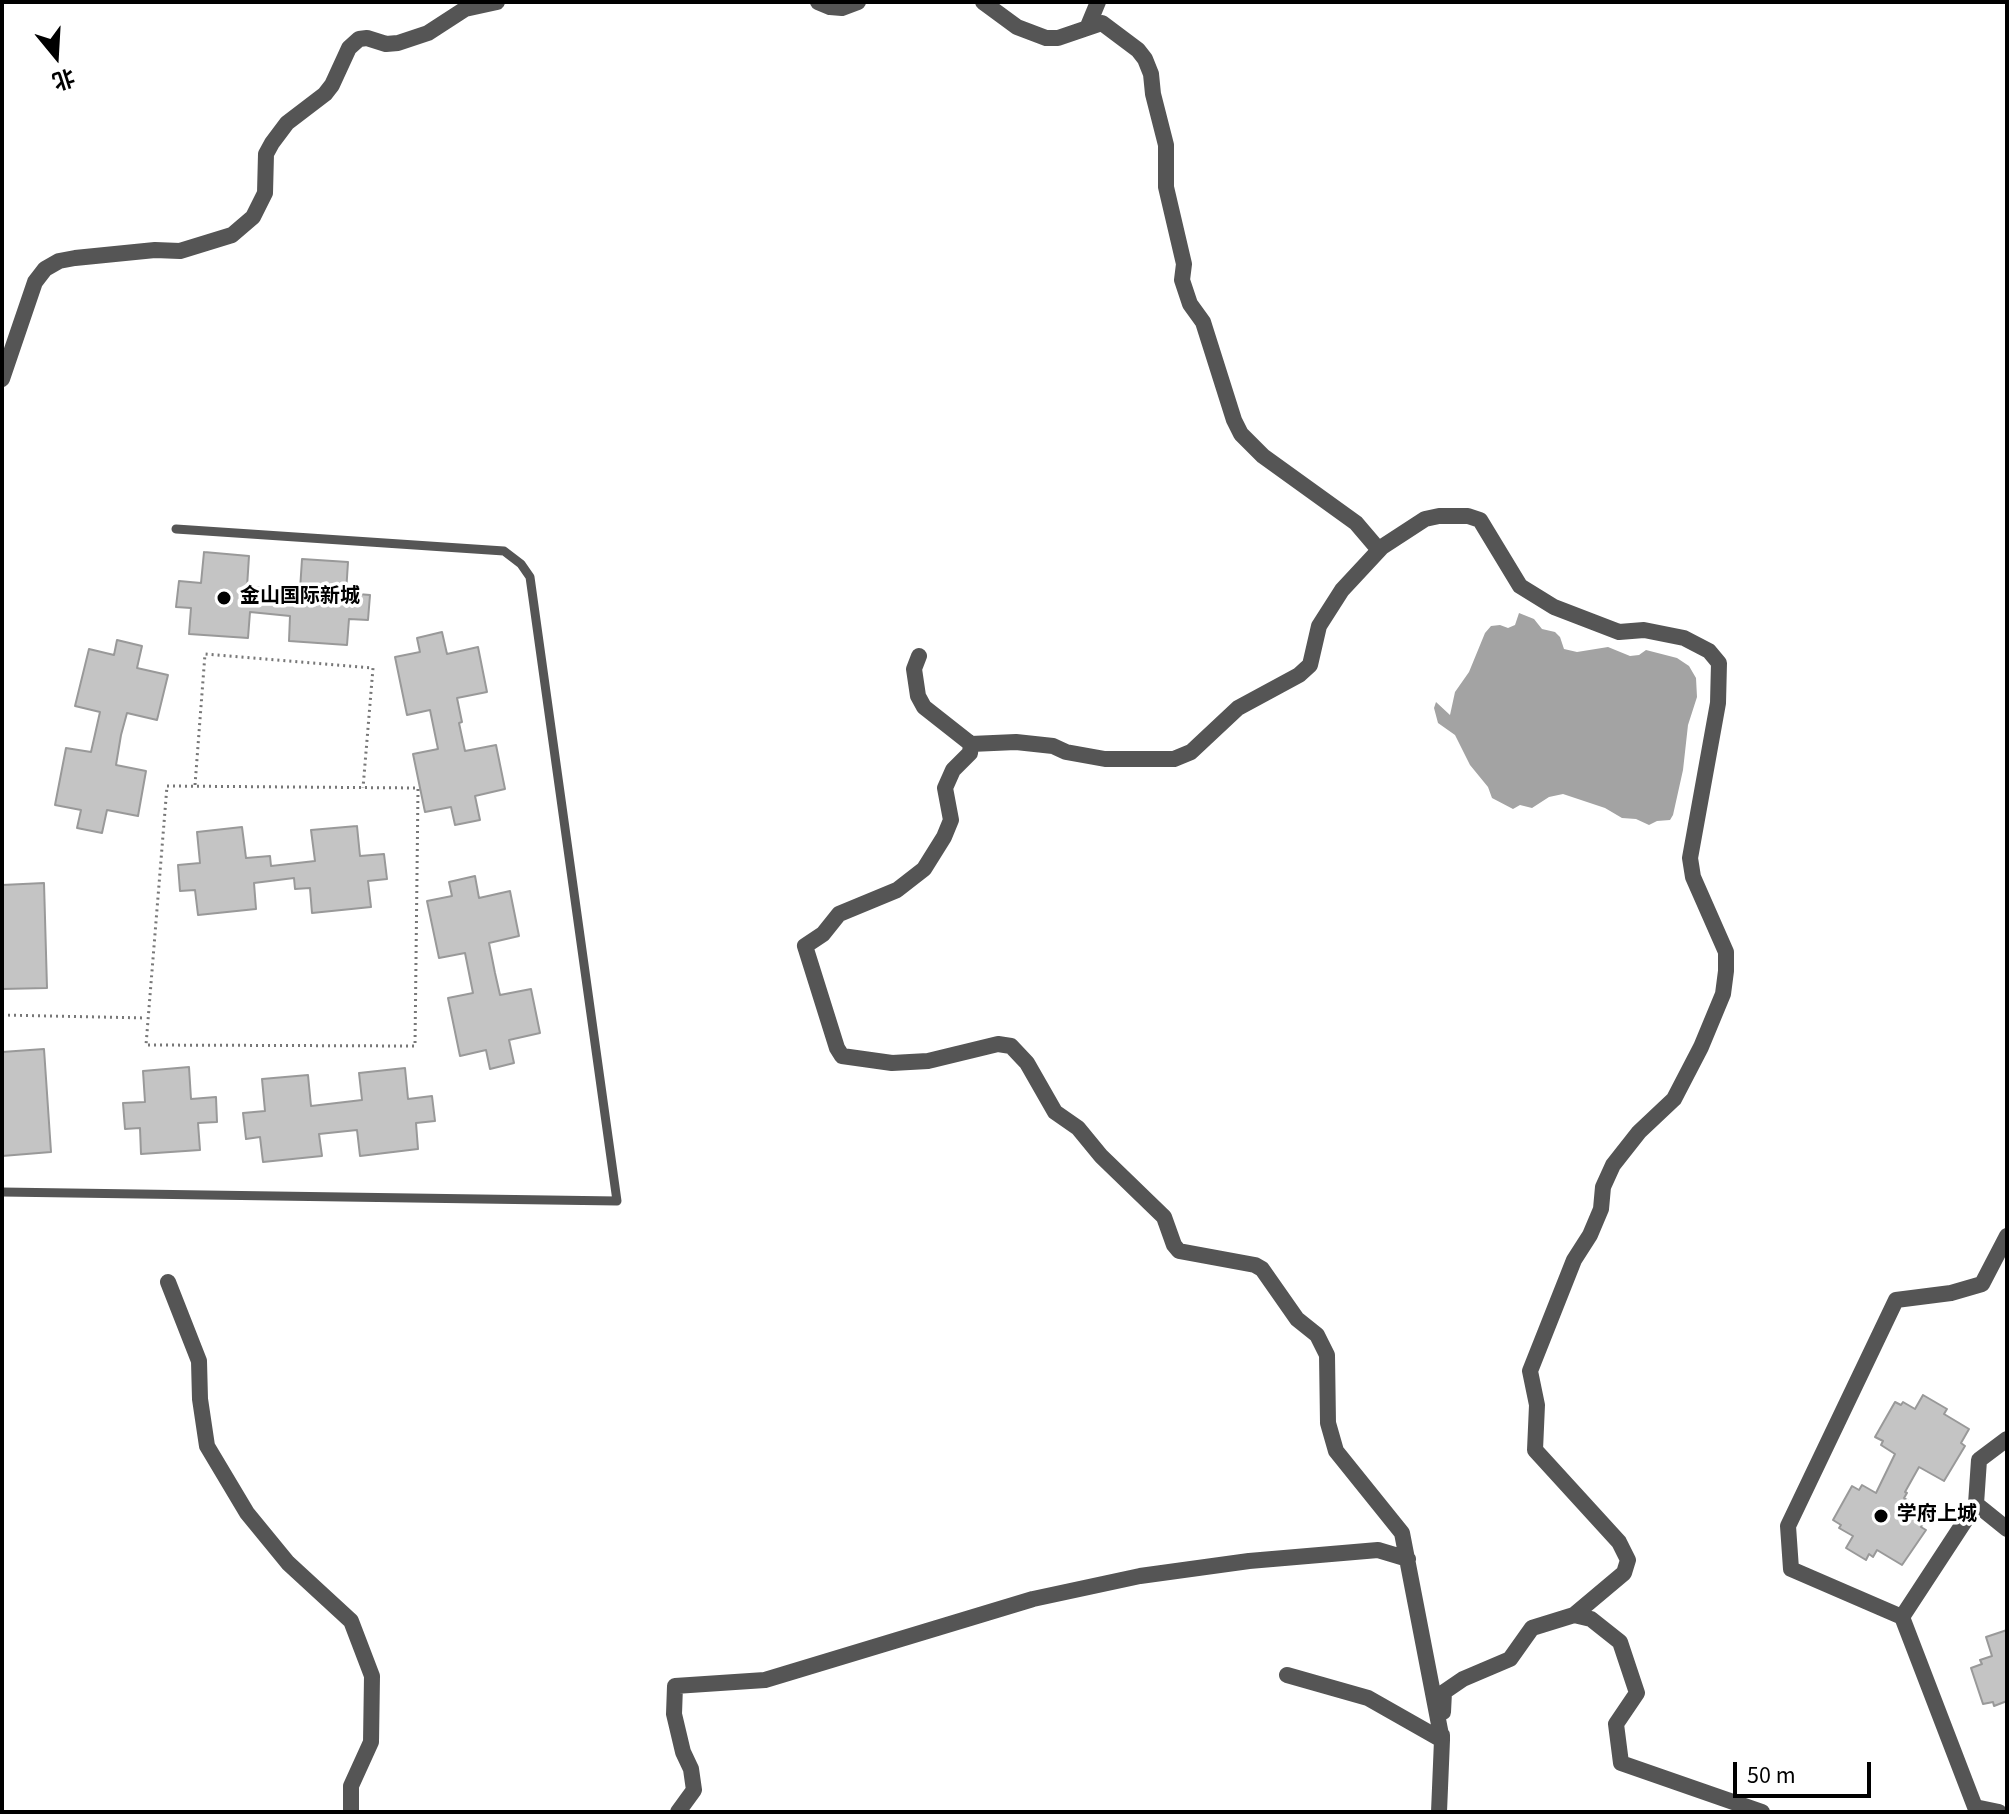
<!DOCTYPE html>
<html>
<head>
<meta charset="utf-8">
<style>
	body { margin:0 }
	#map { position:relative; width:2009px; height:1814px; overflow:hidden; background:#fff; font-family:"Source Sans 3","Noto Sans SC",sans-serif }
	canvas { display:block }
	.frame { position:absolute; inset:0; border:4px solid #000; pointer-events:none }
	.north { position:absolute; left:16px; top:16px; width:80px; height:80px; -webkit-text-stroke:6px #fff; paint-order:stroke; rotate:162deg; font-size:22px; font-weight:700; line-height:32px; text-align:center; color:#000 }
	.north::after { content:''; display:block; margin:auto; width:28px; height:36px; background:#000; clip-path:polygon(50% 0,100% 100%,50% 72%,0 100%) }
	.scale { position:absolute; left:1733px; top:1762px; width:138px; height:36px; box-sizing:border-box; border:4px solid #000; border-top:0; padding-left:10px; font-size:24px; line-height:28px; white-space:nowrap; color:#000; -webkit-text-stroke:6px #fff; paint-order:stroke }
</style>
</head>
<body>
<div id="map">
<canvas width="2009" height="1814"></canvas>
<div class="frame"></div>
<div class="north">北</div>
<div class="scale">50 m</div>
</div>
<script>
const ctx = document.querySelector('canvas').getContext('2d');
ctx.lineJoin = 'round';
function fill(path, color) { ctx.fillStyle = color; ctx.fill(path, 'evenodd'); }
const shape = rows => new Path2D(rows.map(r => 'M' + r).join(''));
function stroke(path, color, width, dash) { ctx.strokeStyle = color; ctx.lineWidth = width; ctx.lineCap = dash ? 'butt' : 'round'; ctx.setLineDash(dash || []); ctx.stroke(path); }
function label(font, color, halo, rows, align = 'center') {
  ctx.font = font + ' "Source Sans 3","Noto Sans SC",sans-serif'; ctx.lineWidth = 7; ctx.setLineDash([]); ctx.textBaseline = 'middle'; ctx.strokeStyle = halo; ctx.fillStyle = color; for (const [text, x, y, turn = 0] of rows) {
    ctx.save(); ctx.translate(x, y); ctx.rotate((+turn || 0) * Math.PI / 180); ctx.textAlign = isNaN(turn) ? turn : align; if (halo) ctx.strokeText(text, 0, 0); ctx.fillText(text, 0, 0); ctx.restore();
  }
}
const water = shape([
	[1519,613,1534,619,1542,629,1555,632,1560,637,1564,649,1577,652,1608,647,1630,656,1639,655,1646,650,1677,658,1689,666,1696,678,1697,697,1688,725,1683,770,1673,815,1670,820,1657,821,1649,825,1636,819,1622,818,1605,808,1563,794,1549,797,1532,808,1520,805,1513,809,1492,798,1488,787,1470,765,1455,735,1438,723,1434,708,1436,702,1450,715,1455,692,1469,672,1485,633,1491,626,1500,625,1508,628,1515,625]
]);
const building = shape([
	[204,552,249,556,247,587,278,589,300,590,302,559,348,562,346,593,370,595,368,620,349,619,347,645,289,641,290,616,250,612,248,638,189,634,191,608,176,607,179,581,201,583,204,552],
	[442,632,447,654,478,647,487,692,457,698,462,722,459,723,465,751,496,745,505,789,475,796,480,820,455,825,451,807,425,812,413,754,438,749,430,710,407,715,395,657,420,652,417,638,442,632],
	[117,640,142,646,137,668,168,675,157,720,127,713,121,735,116,765,146,771,138,816,107,810,102,833,77,828,81,810,55,805,66,748,91,752,100,712,75,706,89,649,114,655,117,640],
	[357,826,360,856,384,854,387,879,368,881,371,907,312,913,310,888,295,889,294,878,254,883,256,909,198,915,195,890,180,891,178,865,200,863,197,832,242,827,246,858,270,856,271,866,315,861,311,830,357,826],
	[475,876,479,898,510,891,519,936,489,943,495,973,500,995,531,989,540,1033,509,1040,514,1063,490,1069,486,1050,460,1056,448,998,473,993,465,953,439,958,427,901,452,896,449,882,475,876],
	[44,883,47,988,2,989,2,885,44,883],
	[44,1049,51,1152,2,1156,2,1052,44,1049],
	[189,1067,191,1099,216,1097,217,1122,198,1123,200,1150,141,1154,140,1128,125,1129,123,1103,145,1102,143,1071,189,1067],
	[405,1068,408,1099,432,1096,435,1121,416,1123,418,1149,360,1156,357,1130,319,1134,322,1156,263,1162,260,1137,246,1139,243,1113,265,1111,262,1079,308,1075,311,1106,362,1100,359,1073,405,1068],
	[1923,1395,1947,1409,1944,1414,1969,1429,1961,1443,1965,1446,1944,1481,1919,1467,1905,1492,1907,1493,1904,1498,1929,1513,1921,1527,1926,1530,1902,1565,1877,1550,1873,1557,1869,1554,1866,1560,1846,1548,1853,1536,1839,1528,1841,1525,1833,1520,1852,1486,1859,1490,1862,1485,1876,1493,1895,1454,1881,1445,1883,1441,1875,1437,1895,1402,1901,1405,1903,1402,1915,1409,1923,1395],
	[2007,1630,2007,1701,1994,1706,1993,1702,1983,1704,1971,1668,1982,1664,1980,1660,1992,1656,1986,1637,2007,1630]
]);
const path = shape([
	[195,785,205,654,373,668,363,788],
	[167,786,418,788,415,1046,146,1045,167,786],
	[2,1015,146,1018]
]);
const lane = shape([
	[2,1192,617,1201,530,577,521,564,504,551,176,529]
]);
const street = shape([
	[818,2,830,7,842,8,858,2],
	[983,2,1017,27,1046,38,1058,38,1102,23,1138,50,1145,59,1151,74,1153,94,1166,145,1166,187,1184,264,1182,280,1190,304,1203,322,1234,420,1241,434,1263,456,1356,523,1379,550],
	[1088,26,1098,2],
	[2,379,35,282,45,269,59,261,75,258,155,250,180,251,232,235,253,217,265,193,266,154,272,143,287,123,325,94,332,85,349,48,359,39,367,38,386,44,398,43,428,33,465,9,497,2],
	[919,656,914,669,918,696,924,707,971,744,970,753,953,770,945,788,951,820,944,837,924,869,897,890,839,914,823,934,805,946,837,1048,842,1056,892,1063,928,1061,998,1044,1011,1046,1027,1063,1055,1112,1078,1128,1101,1156,1164,1217,1174,1245,1179,1251,1255,1265,1262,1269,1297,1319,1317,1335,1327,1355,1328,1423,1336,1451,1402,1533,1442,1740,1439,1812],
	[971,744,1016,742,1053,746,1066,752,1105,759,1174,759,1191,752,1238,708,1299,675,1310,665,1319,626,1342,590,1382,547,1425,519,1439,516,1468,516,1480,520,1520,586,1554,607,1619,632,1644,630,1684,638,1709,651,1719,663,1718,703,1690,858,1693,877,1726,952,1726,971,1723,994,1701,1047,1674,1099,1639,1132,1613,1165,1603,1187,1601,1209,1590,1235,1574,1260,1530,1371,1537,1405,1535,1450,1619,1542,1628,1560,1624,1573,1574,1615],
	[168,1282,199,1361,200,1399,207,1446,247,1513,288,1563,351,1621,372,1676,371,1742,351,1786,351,1812],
	[2007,1439,1979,1460,1976,1504,2007,1529],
	[1902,1617,1976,1504],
	[1287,1675,1368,1698,1442,1740,1442,1735],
	[1443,1712,1444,1692,1463,1679,1510,1659,1532,1628,1574,1615,1591,1619,1620,1642,1637,1693,1616,1724,1621,1763,1762,1812],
	[678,1812,694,1790,691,1769,683,1752,674,1714,675,1686,765,1680,1033,1599,1140,1576,1249,1561,1378,1550,1408,1559],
	[1999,1812,1975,1807,1902,1617,1791,1569,1788,1526,1896,1300,1951,1293,1982,1284,2007,1236]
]);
const markers = [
	[224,598,8,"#000"],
	[1881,1516,8,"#000"]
];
const poiNames = [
	["金山国际新城",240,598],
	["学府上城",1897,1516]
];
fill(water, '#a3a3a3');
fill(building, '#c4c4c4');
stroke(building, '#999', 2);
stroke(path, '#777', 3, [2, 4]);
stroke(lane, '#555', 9);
stroke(street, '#555', 16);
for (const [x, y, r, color] of markers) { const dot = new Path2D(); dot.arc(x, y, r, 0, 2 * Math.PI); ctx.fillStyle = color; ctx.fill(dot); stroke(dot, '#fff', 3); }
label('bold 20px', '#000', '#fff', poiNames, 'left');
</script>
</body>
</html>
